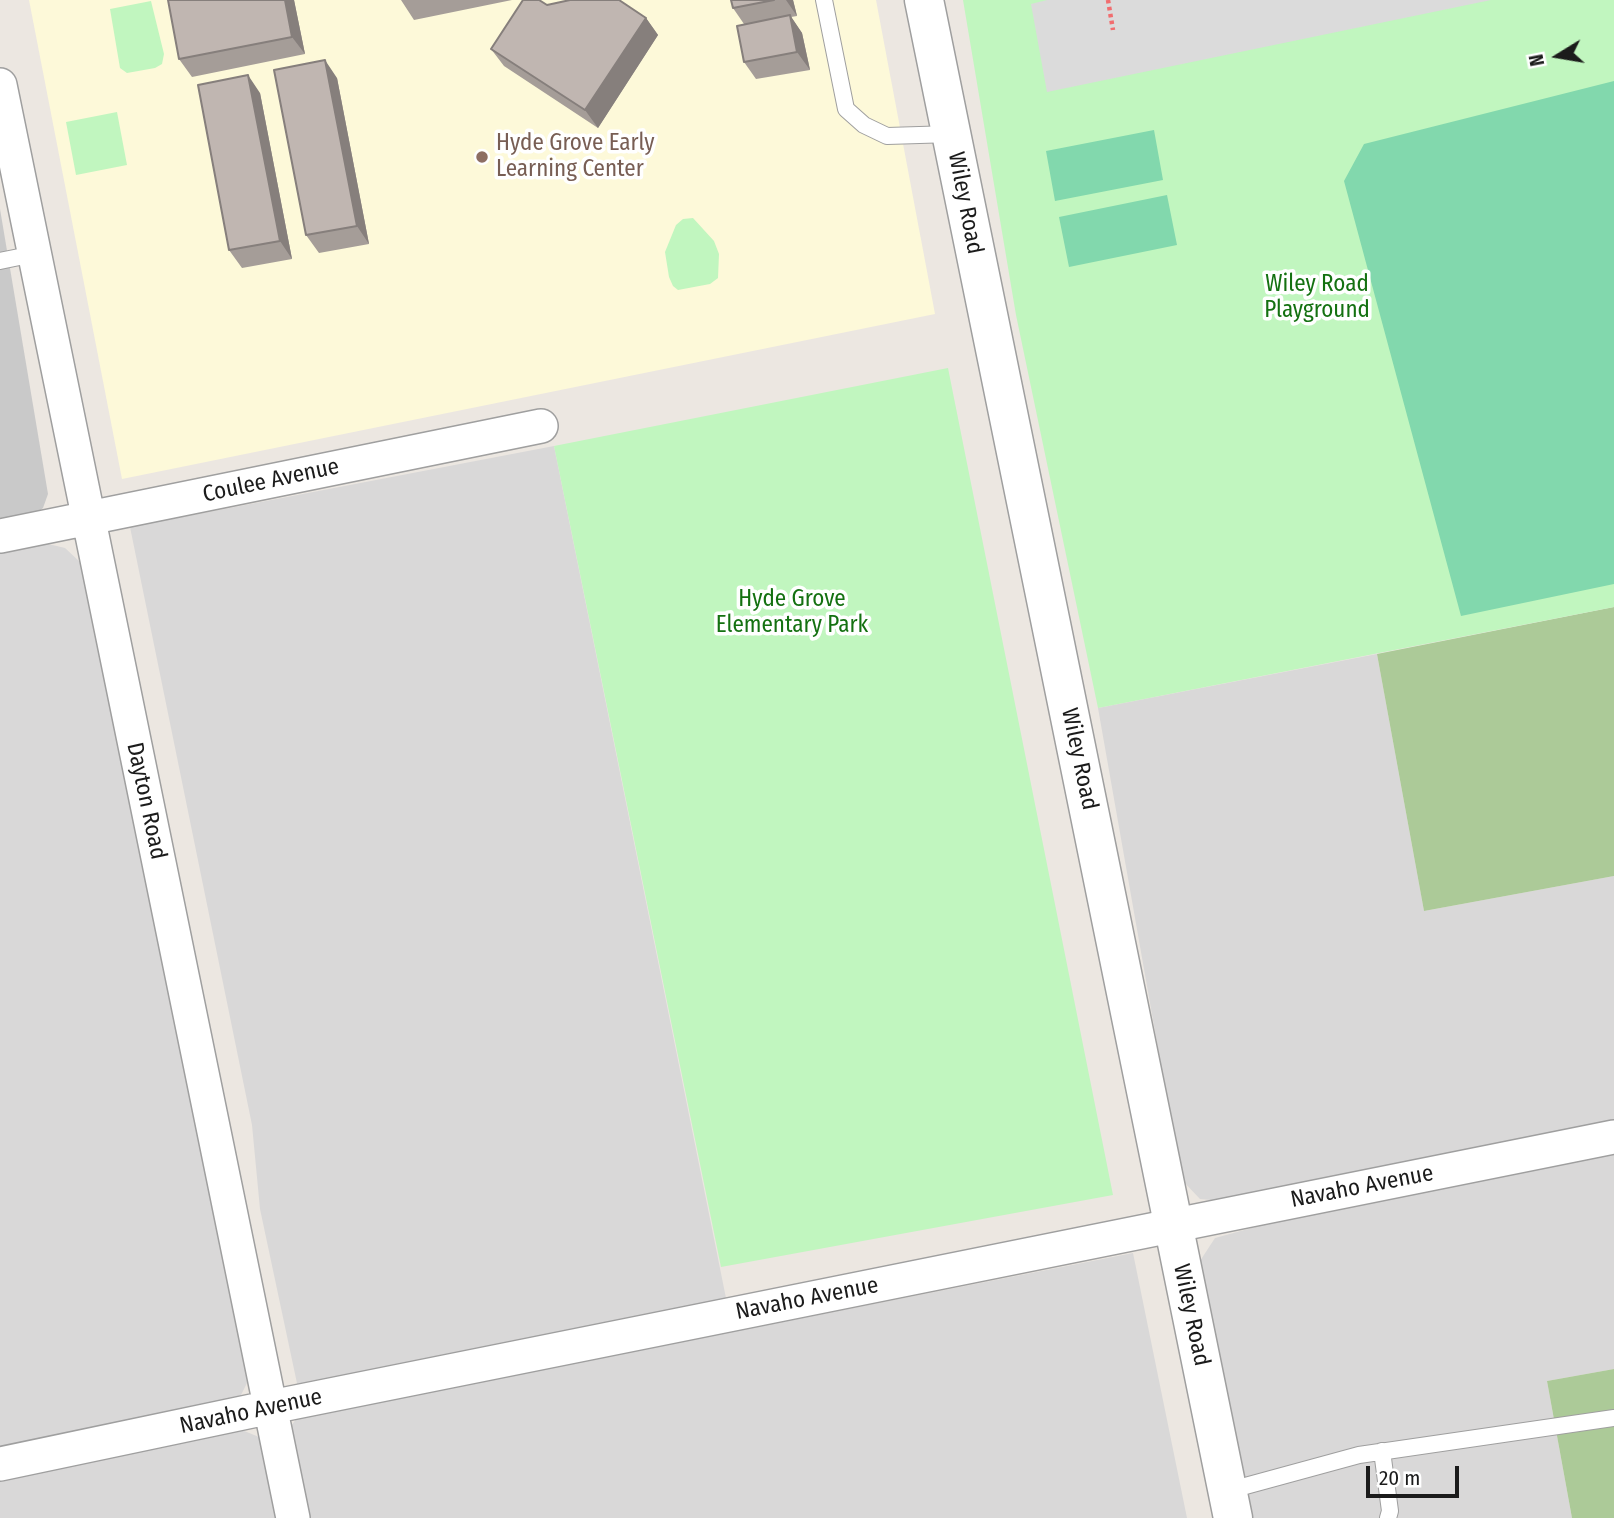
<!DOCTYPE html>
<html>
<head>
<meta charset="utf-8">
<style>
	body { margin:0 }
	#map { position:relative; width:1614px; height:1518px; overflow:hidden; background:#ece7e1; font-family:"Fira Sans Condensed",sans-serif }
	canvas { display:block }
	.north { position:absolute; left:1523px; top:21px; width:70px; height:70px; -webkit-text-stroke:5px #fff; paint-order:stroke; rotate:259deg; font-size:19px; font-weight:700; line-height:28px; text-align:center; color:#1b1b1b }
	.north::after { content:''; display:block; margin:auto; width:24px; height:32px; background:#1b1b1b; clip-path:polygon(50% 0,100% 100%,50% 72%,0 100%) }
	.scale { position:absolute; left:1366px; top:1466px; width:93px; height:32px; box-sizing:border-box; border:4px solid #1b1b1b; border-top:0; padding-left:9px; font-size:21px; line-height:24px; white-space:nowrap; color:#1b1b1b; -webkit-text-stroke:5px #fff; paint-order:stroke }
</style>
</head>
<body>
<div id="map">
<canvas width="1614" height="1518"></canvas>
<div class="north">N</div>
<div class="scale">20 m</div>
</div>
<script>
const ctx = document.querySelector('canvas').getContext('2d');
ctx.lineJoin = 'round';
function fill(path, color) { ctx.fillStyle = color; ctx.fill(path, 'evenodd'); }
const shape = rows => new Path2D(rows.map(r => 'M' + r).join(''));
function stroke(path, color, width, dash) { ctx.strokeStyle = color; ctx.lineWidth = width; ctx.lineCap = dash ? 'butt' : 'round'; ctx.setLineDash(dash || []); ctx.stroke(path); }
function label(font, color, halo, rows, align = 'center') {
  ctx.font = font + ' "Fira Sans Condensed",sans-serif'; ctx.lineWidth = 7; ctx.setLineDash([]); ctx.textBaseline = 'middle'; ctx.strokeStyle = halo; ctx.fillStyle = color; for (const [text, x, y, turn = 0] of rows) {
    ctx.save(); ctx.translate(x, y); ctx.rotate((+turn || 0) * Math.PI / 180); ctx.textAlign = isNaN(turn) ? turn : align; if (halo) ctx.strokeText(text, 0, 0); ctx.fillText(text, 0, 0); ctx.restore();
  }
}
const residential = shape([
	[554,446,727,1303,298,1388,260,1209,252,1125,130,527],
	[40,542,65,548,80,562,248,1381,237,1403,0,1453,0,551],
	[1377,654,1424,911,1614,876,1614,1122,1222,1201,1200,1199,1181,1179,1098,708],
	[1614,1152,1614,1369,1547,1381,1572,1518,1247,1518,1198,1264,1215,1238,1281,1220],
	[1133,1253,1187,1518,308,1518,290,1427,298,1417],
	[237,1428,259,1437,276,1518,0,1518,0,1476]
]);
const education = shape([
	[29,0,876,0,935,314,122,479]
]);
const religious = shape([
	[0,209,48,494,43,508,30,520,0,525]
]);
const forest = shape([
	[1614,607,1614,876,1424,911,1377,654],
	[1614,1369,1614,1518,1572,1518,1547,1381]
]);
const park = shape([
	[963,0,1614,0,1614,607,1098,708,1016,315],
	[151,1,164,54,162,64,155,68,127,73,120,68,110,9],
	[117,112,127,165,76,175,66,122],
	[693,218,714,241,719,254,718,278,710,284,678,290,673,286,669,277,665,252,676,225,683,219],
	[948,368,1113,1195,721,1267,554,446]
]);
const pitch = shape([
	[1614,81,1614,584,1461,616,1344,181,1364,144],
	[1154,130,1163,180,1055,201,1046,151],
	[1167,195,1177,245,1069,267,1059,217]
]);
const parking = shape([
	[1047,0,1491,0,1047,92,1031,4]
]);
const path = shape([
	[1108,0,1113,30]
]);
const service = shape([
	[824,0,846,109,864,125,887,136,952,134],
	[0,261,34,254],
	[1382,1451,1390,1511,1388,1518],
	[1227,1491,1359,1455,1614,1418]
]);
const minor = shape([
	[0,85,293,1518],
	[0,536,541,426],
	[0,1464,271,1407,1614,1137]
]);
const tertiary = shape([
	[924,0,1233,1518]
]);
const wall = shape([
	[294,0,305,54,192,77,179,59],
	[401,0,512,0,414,20],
	[731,0,793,0,797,16,791,17,802,33,810,70,756,79,744,62,744,24,733,8],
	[547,5,646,18,658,35,598,128,504,66,491,49],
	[337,78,369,244,319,253,306,235],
	[260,93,292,259,242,268,229,250]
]);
const shadedWall = shape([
	[285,0,294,0,305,54,292,37],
	[786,0,793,0,797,16],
	[790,15,802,33,810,70,797,52],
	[646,18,658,35,598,128,585,110],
	[325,60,337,78,369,244,357,226],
	[248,75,260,93,292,259,280,241]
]);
const building = shape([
	[168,0,285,0,292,37,179,59,168,0],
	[523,0,539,0,547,5,570,0,619,0,646,18,585,110,491,49,523,0],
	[731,0,774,0,733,8,731,0],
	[790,15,797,52,744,62,737,26,790,15],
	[325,60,357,226,306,235,274,70,325,60],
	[248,75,280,241,229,250,198,85,248,75]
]);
const markers = [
	[482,157,7,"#8d6e63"]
];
const educationNames = [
	["Hyde Grove Early",496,144],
	["Learning Center",496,170]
];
const streetNames = [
	["Wiley Road",965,203,79],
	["Coulee Avenue",271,481,-12],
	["Wiley Road",1079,759,78],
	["Dayton Road",146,801,78],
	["Navaho Avenue",1362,1187,-11],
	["Navaho Avenue",807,1299,-11],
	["Wiley Road",1191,1315,78],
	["Navaho Avenue",251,1412,-12]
];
const parkNames = [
	["Wiley Road",1317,285],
	["Playground",1317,311],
	["Hyde Grove",792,600],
	["Elementary Park",792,626]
];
fill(residential, '#d9d8d8');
fill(education, '#fdf9d9');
fill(religious, '#c9c9c9');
fill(forest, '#acca98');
fill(park, '#c1f6bf');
fill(pitch, '#82d8ad');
fill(parking, '#dbdbdb');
stroke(service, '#9f9f9f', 18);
stroke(minor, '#9f9f9f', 36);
stroke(tertiary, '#9f9f9f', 41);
stroke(path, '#f16d6f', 4.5, [3.5, 3.5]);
stroke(service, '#fff', 16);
stroke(minor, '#fff', 33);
stroke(tertiary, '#fff', 38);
fill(wall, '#a59d98');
fill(shadedWall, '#867f7c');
fill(building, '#c0b6b1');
stroke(building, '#867f7c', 2);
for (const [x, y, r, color] of markers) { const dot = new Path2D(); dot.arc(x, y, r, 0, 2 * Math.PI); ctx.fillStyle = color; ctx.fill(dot); stroke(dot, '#fff', 2.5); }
label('23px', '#785e54', '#fff', educationNames, 'left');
label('23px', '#1b1b1b', '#fff', streetNames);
label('23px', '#147111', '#fff', parkNames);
</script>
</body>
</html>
